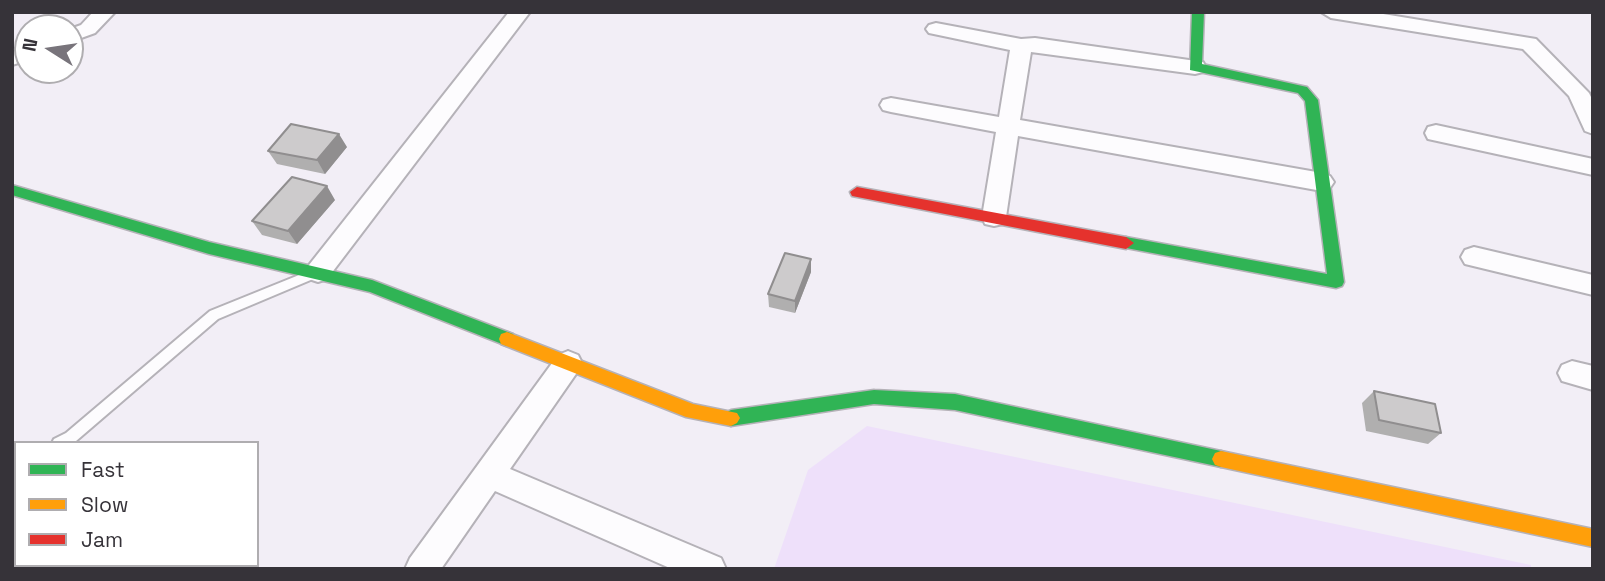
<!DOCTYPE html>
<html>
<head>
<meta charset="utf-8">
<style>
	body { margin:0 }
	#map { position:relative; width:1605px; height:581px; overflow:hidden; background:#f2eef6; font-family:"Space Grotesk",sans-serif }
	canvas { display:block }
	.frame { position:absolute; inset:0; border:14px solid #363339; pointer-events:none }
	.legend { position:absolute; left:14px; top:441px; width:245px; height:126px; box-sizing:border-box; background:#fff; border:2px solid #afadb0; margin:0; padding:9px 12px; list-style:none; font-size:21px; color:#363339 }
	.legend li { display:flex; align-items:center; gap:14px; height:35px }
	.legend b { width:35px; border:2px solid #afadb0 }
	.north { position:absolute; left:14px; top:14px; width:70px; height:70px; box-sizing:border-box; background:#fff; border:2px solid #afadb0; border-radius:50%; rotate:282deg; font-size:19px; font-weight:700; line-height:28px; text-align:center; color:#363339 }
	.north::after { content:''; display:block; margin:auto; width:24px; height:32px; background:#78747b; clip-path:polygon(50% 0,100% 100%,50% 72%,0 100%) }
</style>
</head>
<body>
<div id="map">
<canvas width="1605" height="581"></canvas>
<div class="frame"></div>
<ul class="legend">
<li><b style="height:9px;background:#30b455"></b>Fast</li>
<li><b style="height:9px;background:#ff9f0a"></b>Slow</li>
<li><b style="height:9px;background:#e5322d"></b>Jam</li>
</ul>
<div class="north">N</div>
</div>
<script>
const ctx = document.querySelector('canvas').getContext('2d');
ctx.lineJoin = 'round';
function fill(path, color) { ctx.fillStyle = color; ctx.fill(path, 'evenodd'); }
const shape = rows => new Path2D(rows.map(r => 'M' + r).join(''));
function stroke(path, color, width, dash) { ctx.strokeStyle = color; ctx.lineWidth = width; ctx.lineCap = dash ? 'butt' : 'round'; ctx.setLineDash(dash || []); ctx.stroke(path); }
const green = shape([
	[867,426,1531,565,1531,569,774,569,808,470]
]);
const lane = shape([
	[309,271,313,273,315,276,313,279,218,319,76,441,52,443,54,439,66,433,210,311,309,271],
	[12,446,16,446,16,458,12,458,12,446]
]);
const street = shape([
	[93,12,115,12,95,33,70,42,70,29,81,25,93,12],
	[509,12,530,12,327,279,318,282,309,279,305,272,309,265,509,12],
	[1321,12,1371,12,1536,39,1589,93,1593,101,1593,134,1585,131,1569,96,1523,49,1331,18,1321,12],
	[936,23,1021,39,1035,38,1203,62,1206,67,1203,72,1195,74,1031,52,1020,120,1322,173,1330,176,1334,182,1330,188,1322,191,1018,136,1006,217,1003,224,994,226,985,224,982,217,996,132,891,112,883,110,880,105,883,100,891,98,999,117,1010,50,929,33,926,29,929,25,936,23],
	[28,45,28,60,12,65,12,50,28,45],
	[1436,125,1593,159,1593,175,1428,139,1425,133,1428,127,1436,125],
	[1474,247,1593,275,1593,295,1465,264,1461,257,1465,250,1474,247],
	[568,351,578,355,582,363,578,371,510,469,721,558,726,569,672,569,495,491,441,569,405,569,410,558,558,355,568,351],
	[1572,361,1593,366,1593,390,1562,381,1558,373,1562,365,1572,361]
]);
const fast = shape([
	[1192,12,1204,12,1202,64,1307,87,1318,100,1344,282,1342,286,1336,288,1121,247,1118,243,1121,239,1126,237,1327,274,1305,101,1298,93,1190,70,1192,12],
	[12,185,209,242,372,280,513,334,515,339,513,344,507,346,370,292,209,254,12,195,12,185],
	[874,390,955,394,1221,451,1227,453,1230,459,1227,465,1221,467,955,410,874,404,731,426,725,423,722,418,725,413,731,410,874,390]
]);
const slow = shape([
	[507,332,693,404,737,413,740,418,737,423,731,426,686,417,501,344,499,339,501,334,507,332],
	[1221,451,1593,529,1593,547,1221,467,1215,465,1212,459,1215,453,1221,451]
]);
const jam = shape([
	[857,187,1126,237,1134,243,1126,249,852,196,850,192,857,187]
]);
const wall = shape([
	[347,147,325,174,277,164,268,151],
	[335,200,297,244,262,235,252,221],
	[811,259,811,272,795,313,769,307,768,294],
	[1374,391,1441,433,1428,444,1366,431,1362,403]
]);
const shadedWall = shape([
	[339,134,347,147,325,174,317,160],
	[327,186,335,200,297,244,288,231],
	[811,259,811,272,795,313,795,301],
	[92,565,105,565,102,569,88,569]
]);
const building = shape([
	[291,124,339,134,317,160,268,151,291,124],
	[292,177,327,186,288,231,252,221,292,177],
	[785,253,811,259,795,301,768,294,785,253],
	[1374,391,1435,404,1441,433,1379,420,1374,391],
	[79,565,92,565,88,569,85,569,79,565]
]);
fill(green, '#eee0fa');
stroke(lane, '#b5b2b8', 4);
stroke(street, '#b5b2b8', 4);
stroke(fast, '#b5b2b8', 3);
stroke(slow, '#b5b2b8', 3);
stroke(jam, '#b5b2b8', 3);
fill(lane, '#fdfcfe');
fill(street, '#fdfcfe');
fill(fast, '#30b455');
fill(slow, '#ff9f0a');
fill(jam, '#e5322d');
fill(wall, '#b0afaf');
fill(shadedWall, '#908e8f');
fill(building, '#cdcbcc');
stroke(building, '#908e8f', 2);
</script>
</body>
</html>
